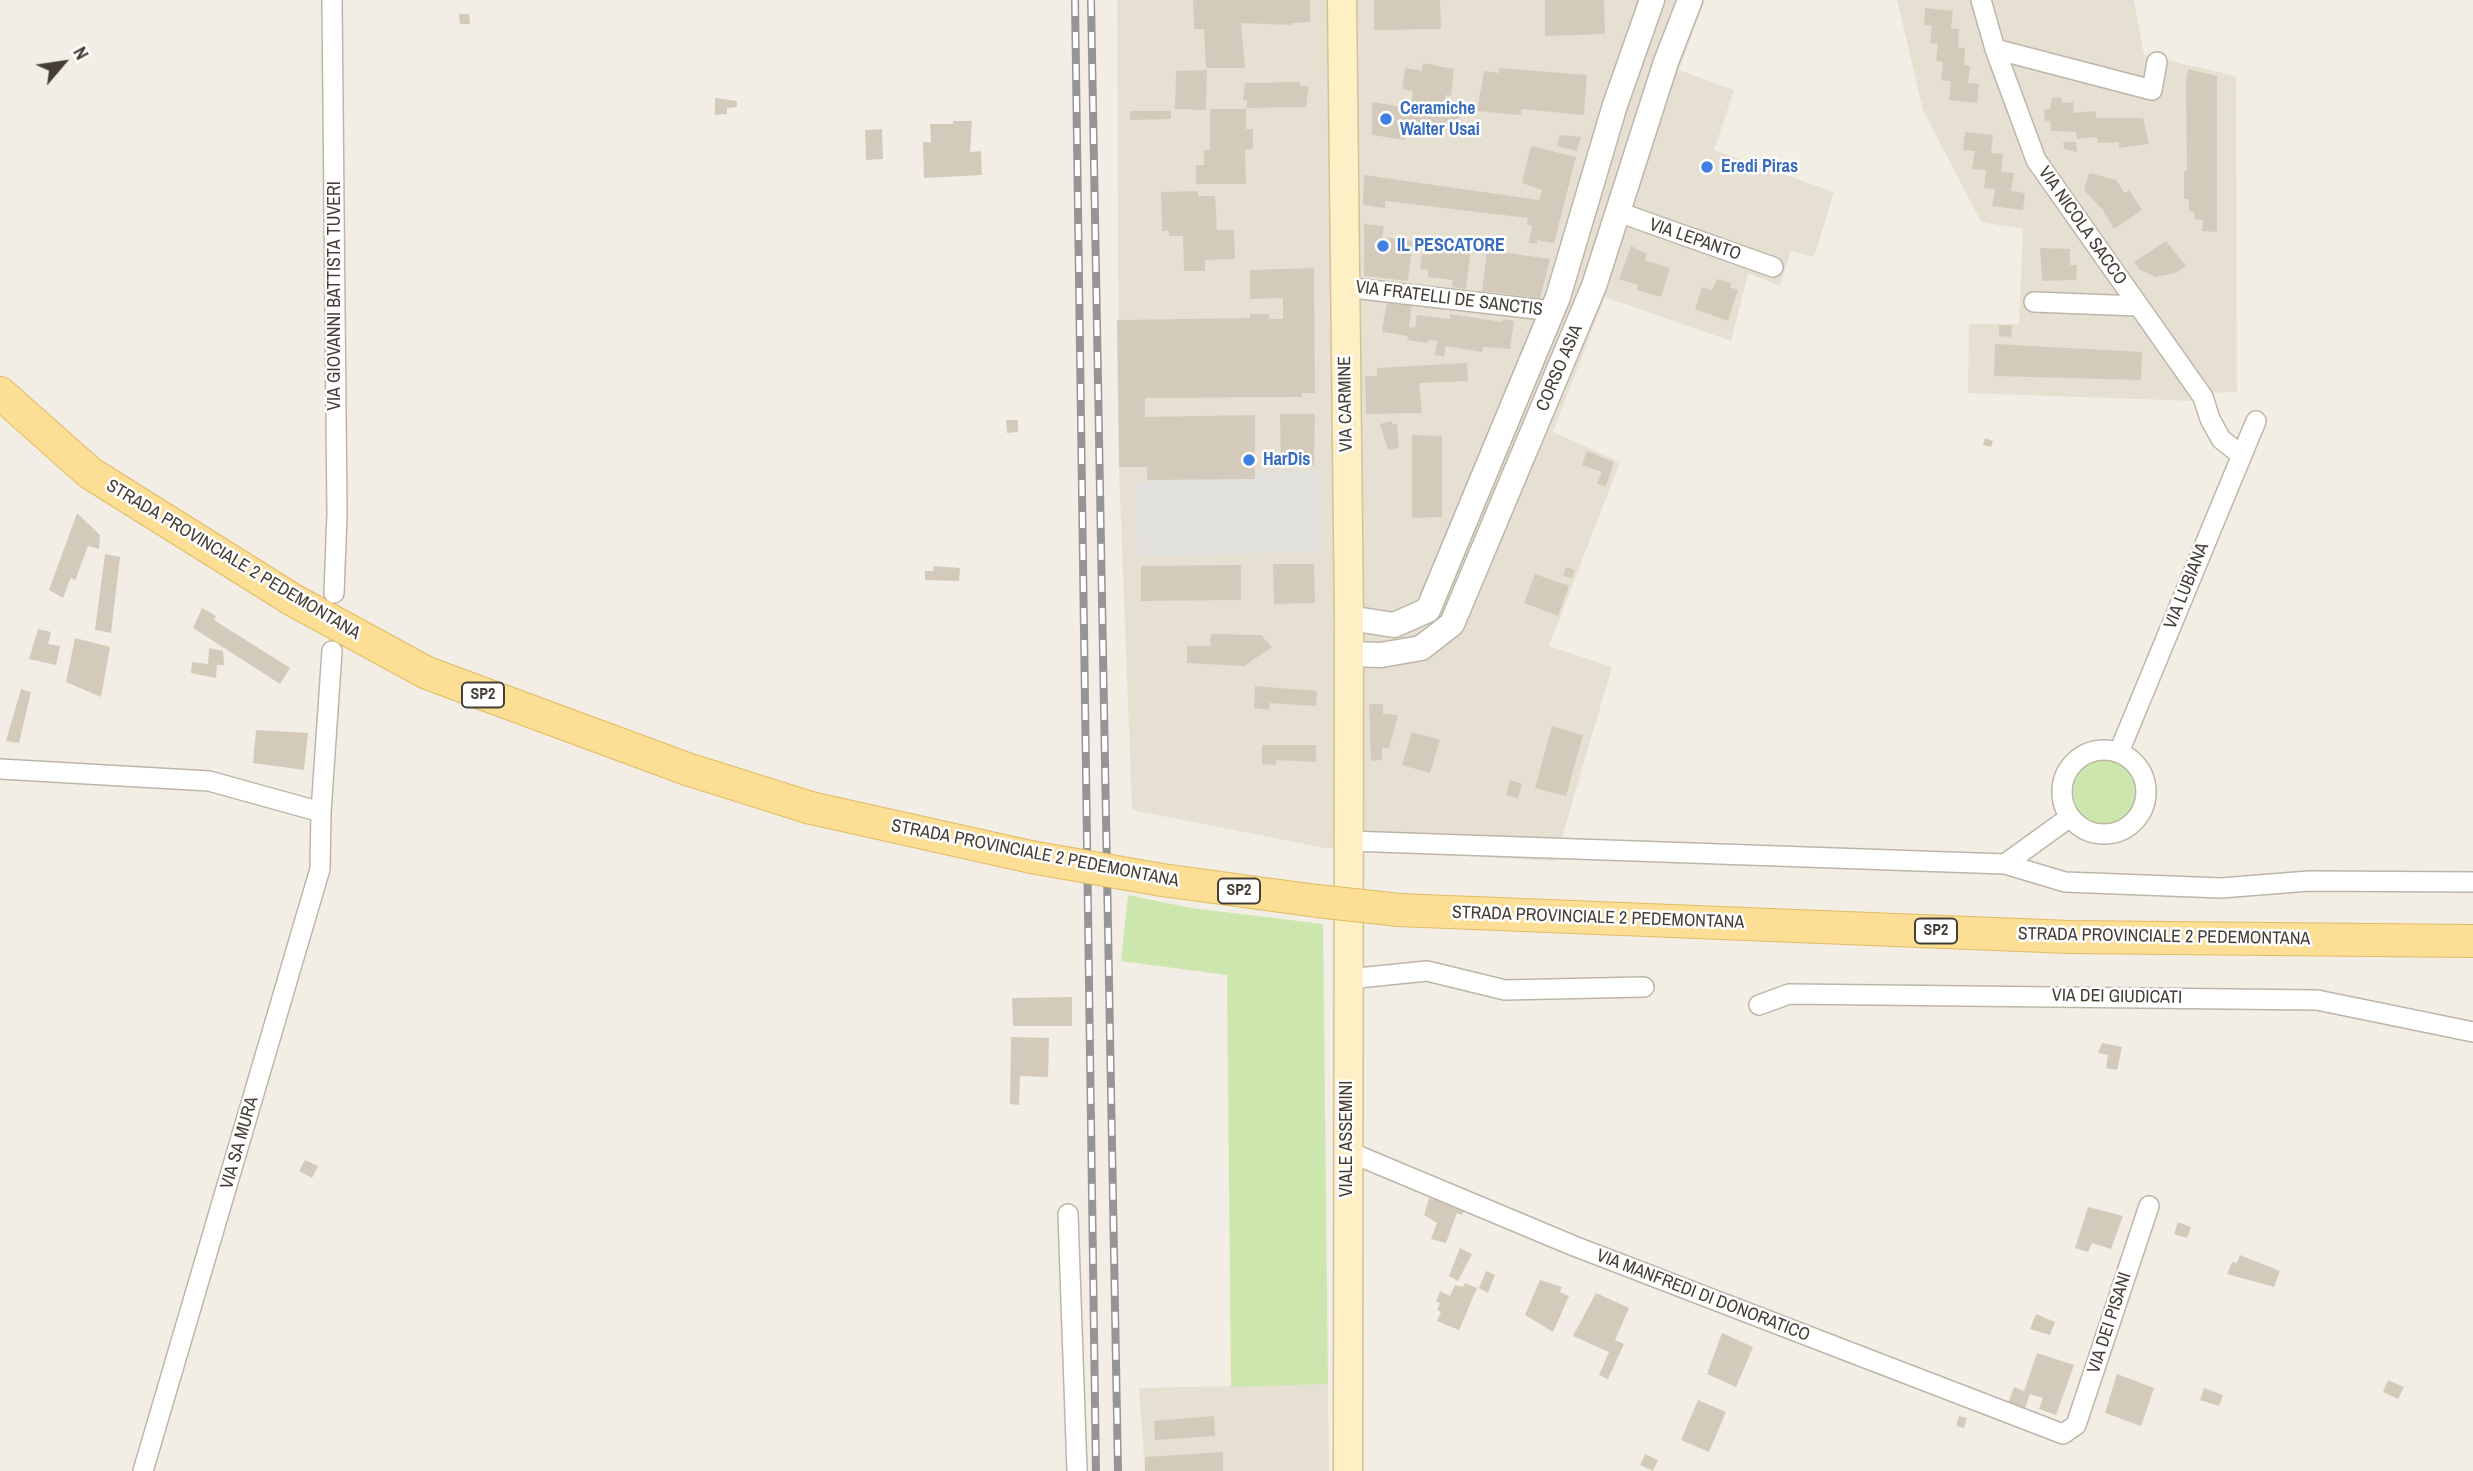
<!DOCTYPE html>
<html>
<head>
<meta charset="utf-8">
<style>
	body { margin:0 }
	#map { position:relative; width:2473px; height:1471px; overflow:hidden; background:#f2eee5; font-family:"Archivo Narrow",sans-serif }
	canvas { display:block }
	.north { position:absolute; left:28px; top:28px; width:70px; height:70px; -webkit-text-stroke:5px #fff; paint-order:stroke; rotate:61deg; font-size:19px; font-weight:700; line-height:28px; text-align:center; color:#443e35 }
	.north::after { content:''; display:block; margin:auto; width:24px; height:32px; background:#443e35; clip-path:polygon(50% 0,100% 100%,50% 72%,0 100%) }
</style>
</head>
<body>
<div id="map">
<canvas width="2473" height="1471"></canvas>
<div class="north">N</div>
</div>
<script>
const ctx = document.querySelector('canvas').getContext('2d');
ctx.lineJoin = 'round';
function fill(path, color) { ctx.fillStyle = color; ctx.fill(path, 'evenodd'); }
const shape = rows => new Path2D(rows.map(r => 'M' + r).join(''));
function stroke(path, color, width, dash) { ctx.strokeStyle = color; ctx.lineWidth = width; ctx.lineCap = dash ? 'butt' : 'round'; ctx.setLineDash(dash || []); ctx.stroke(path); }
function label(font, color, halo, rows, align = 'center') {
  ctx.font = font + ' "Archivo Narrow",sans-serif'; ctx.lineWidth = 5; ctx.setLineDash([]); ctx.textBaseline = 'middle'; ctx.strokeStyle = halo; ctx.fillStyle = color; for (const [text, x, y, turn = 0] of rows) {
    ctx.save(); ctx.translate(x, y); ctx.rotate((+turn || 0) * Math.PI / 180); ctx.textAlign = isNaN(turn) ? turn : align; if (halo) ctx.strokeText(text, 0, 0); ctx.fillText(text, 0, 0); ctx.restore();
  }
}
const residential = shape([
	[1117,0,1705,0,1679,70,1734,90,1714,150,1834,192,1814,257,1791,251,1780,286,1748,273,1731,341,1605,297,1553,432,1620,462,1549,646,1612,667,1555,861,1325,848,1132,810,1119,467],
	[1897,0,2134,0,2144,55,2236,76,2237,392,2210,393,2195,401,1968,393,1969,324,2019,324,2023,229,1981,222,1923,110],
	[1328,1384,1329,1471,1145,1471,1139,1388]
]);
const green = shape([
	'2073 792a32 32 0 1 1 64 0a32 32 0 1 1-64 0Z',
	[1128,895,1191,908,1323,924,1328,1384,1231,1387,1227,975,1121,961]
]);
const parking = shape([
	[1321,470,1322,551,1138,557,1135,482]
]);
const building = shape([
	[1193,0,1310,0,1310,22,1291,23,1291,25,1241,23,1245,68,1206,68,1204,29,1194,29],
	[1374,0,1440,0,1441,29,1374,30],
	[1545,0,1604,0,1605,34,1545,36],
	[1925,8,1953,11,1951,28,1959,29,1958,47,1965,48,1964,65,1970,66,1968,83,1979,84,1977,103,1949,100,1951,81,1941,80,1943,62,1936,61,1938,44,1930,43,1932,26,1924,25],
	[459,14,469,14,470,24,460,24],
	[1423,63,1454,69,1451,96,1446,95,1443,112,1460,114,1458,132,1407,126,1405,140,1372,135,1372,102,1411,108,1413,91,1402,89,1405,68,1422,71],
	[1499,68,1587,75,1584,115,1521,109,1521,115,1477,111,1484,71,1499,73],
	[2188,69,2217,76,2217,232,2202,231,2203,220,2195,219,2194,212,2189,211,2189,199,2184,199,2184,171,2187,171,2186,80],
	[1207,70,1206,110,1175,109,1176,71],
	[1300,82,1300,86,1309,86,1306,107,1247,108,1247,100,1243,100,1245,83],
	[2061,97,2063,103,2073,102,2074,113,2096,111,2096,118,2143,118,2149,144,2119,148,2119,142,2098,143,2097,137,2077,139,2076,132,2051,131,2050,121,2045,122,2044,110,2050,109,2052,98],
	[715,98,737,101,737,107,727,108,727,114,715,115],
	[1210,109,1246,109,1246,129,1253,129,1253,149,1245,150,1246,184,1196,184,1196,165,1204,165,1204,150,1210,150],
	[1130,111,1171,111,1171,119,1130,120],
	[953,121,972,121,970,152,981,151,982,175,924,178,923,142,931,142,930,124,953,124],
	[882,129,883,159,866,160,865,130],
	[1965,132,1993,135,1991,153,2003,154,2001,172,2014,173,2011,191,2025,193,2023,210,1992,206,1995,189,1984,188,1986,170,1972,169,1975,151,1963,150],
	[1560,135,1581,137,1577,151,1557,146],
	[2063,142,2076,142,2077,152,2064,149],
	[1531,146,1576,157,1554,243,1537,240,1537,244,1529,243,1532,226,1527,224,1528,218,1385,201,1385,208,1363,205,1364,175,1539,200,1542,190,1522,183],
	[2089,173,2116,180,2125,193,2129,190,2142,210,2114,229,2102,209,2084,190],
	[1198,191,1198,196,1215,196,1217,230,1234,230,1235,259,1205,260,1205,271,1184,271,1183,236,1169,236,1169,231,1162,231,1161,192],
	[1364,224,1384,226,1382,237,1413,241,1408,281,1364,276],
	[2166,241,2186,266,2175,273,2156,277,2140,270,2134,262],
	[1631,246,1647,254,1645,260,1670,268,1661,297,1637,290,1638,285,1619,279],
	[1457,247,1471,248,1466,289,1452,287,1453,280,1428,277,1428,270,1420,269,1422,254,1431,255,1432,249,1456,253],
	[2040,248,2070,249,2070,265,2077,265,2076,280,2042,281],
	[1487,250,1550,259,1540,298,1482,291],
	[1314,268,1315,393,1302,393,1302,397,1145,398,1145,417,1255,415,1255,479,1147,480,1147,467,1119,467,1117,320,1250,318,1250,314,1269,314,1269,319,1283,319,1283,298,1250,299,1250,270],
	[1717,279,1731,283,1730,287,1738,290,1728,321,1695,309,1702,287,1712,290],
	[1387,300,1412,303,1409,327,1415,328,1417,315,1450,319,1450,314,1502,322,1503,319,1514,321,1510,349,1483,347,1482,352,1446,346,1444,356,1435,355,1437,341,1429,340,1428,343,1407,340,1408,336,1382,332],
	[1999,325,2012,326,2011,337,1999,336],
	[1995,344,2142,352,2141,380,1994,376],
	[1467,363,1468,381,1419,383,1422,413,1366,414,1365,376,1377,376,1377,368],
	[1280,414,1315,414,1314,465,1281,465],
	[1006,420,1018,420,1018,432,1007,433],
	[1392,421,1393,424,1397,424,1399,448,1388,450,1380,424],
	[1412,435,1442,436,1442,517,1412,518],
	[1985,438,1993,441,1991,447,1983,445],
	[1587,451,1614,462,1606,486,1597,484,1602,472,1582,465],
	[77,513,100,535,99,549,88,546,75,581,71,577,63,598,49,590],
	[105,554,120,557,111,633,95,630],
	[1273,564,1314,564,1315,603,1274,604],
	[1241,565,1241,600,1141,601,1141,566],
	[934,566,960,568,959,581,925,580,925,571,933,571],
	[1566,567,1575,570,1572,578,1563,576],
	[1535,574,1569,586,1558,616,1524,603],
	[202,608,216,616,214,620,290,668,280,684,193,628],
	[38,629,51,632,48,644,60,646,56,665,29,659],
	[1211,634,1261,635,1272,647,1244,666,1187,663,1187,646,1210,646],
	[75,638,110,647,101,697,66,682],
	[209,648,223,651,224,665,217,665,216,678,191,673,192,662,208,664],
	[1255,686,1317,691,1316,706,1270,703,1269,710,1254,708],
	[21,689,31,692,19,743,6,741],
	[1369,704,1383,704,1383,714,1398,715,1389,748,1382,748,1382,760,1371,761],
	[1552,726,1583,735,1566,796,1535,788],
	[256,730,308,733,304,770,253,763],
	[1412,732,1440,740,1430,773,1402,765],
	[1262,745,1316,745,1316,762,1276,760,1276,765,1262,764],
	[1510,780,1522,784,1518,798,1506,795],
	[1072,997,1072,1026,1013,1026,1012,998],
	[1011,1037,1049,1038,1048,1077,1020,1076,1019,1105,1010,1104],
	[2102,1043,2122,1047,2117,1070,2106,1068,2108,1055,2098,1053],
	[305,1160,318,1166,312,1178,299,1171],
	[1429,1198,1464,1209,1462,1215,1457,1213,1446,1243,1431,1239,1437,1223,1424,1215],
	[2088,1207,2123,1216,2111,1249,2092,1243,2088,1252,2075,1248],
	[2178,1222,2191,1227,2187,1238,2174,1234],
	[1460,1248,1472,1254,1458,1281,1449,1276],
	[2240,1255,2280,1271,2274,1287,2227,1274,2232,1262,2237,1263],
	[1486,1271,1495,1275,1488,1293,1479,1288],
	[1540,1280,1562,1287,1560,1292,1569,1296,1553,1332,1525,1315],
	[1465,1283,1477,1288,1459,1330,1437,1321,1441,1312,1437,1310,1440,1303,1436,1302,1440,1291,1450,1296,1455,1285,1463,1287],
	[1596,1293,1629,1308,1615,1340,1624,1344,1608,1379,1599,1375,1609,1352,1573,1336],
	[2036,1314,2055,1322,2050,1335,2030,1329],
	[1722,1333,1753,1347,1736,1387,1707,1374],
	[2037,1353,2074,1365,2056,1415,2039,1409,2043,1398,2030,1394,2024,1411,2007,1406,2014,1387,2024,1391],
	[2117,1374,2154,1388,2141,1426,2105,1413],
	[2388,1380,2404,1387,2398,1399,2383,1392],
	[2204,1388,2223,1395,2219,1406,2200,1400],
	[1698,1400,1726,1412,1709,1452,1681,1440],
	[1214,1416,1215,1436,1155,1440,1154,1421],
	[1959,1416,1967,1418,1964,1428,1956,1426],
	[1223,1452,1223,1471,1145,1471,1145,1457],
	[1645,1454,1658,1460,1653,1471,1640,1465]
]);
const minor = shape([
	[332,0,337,514,334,593],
	[1981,0,1995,49,2036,160,2203,397,2210,419,2221,439,2241,455],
	[1995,49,2152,90,2157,62],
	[1618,212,1773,267],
	[1344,287,1553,311],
	[2034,302,2138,306],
	'2062 792a42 42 0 1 1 84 0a42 42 0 1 1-84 0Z',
	[2119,752,2256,421],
	[0,769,209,781,321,812,332,651],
	[1349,841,2005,864,2070,817],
	[2005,864,2065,882,2221,888,2309,881,2473,882],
	[1348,979,1427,971,1505,990,1644,987],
	[1759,1005,1789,994,2317,1000,2473,1032],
	[1347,1151,1574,1246,2063,1434,2076,1425,2149,1206],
	[1068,1214,1077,1471],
	[143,1471,320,869,321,812]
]);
const tertiary = shape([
	[1349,618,1394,625,1428,610,1558,297,1615,105,1652,0],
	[1348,654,1381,655,1421,648,1452,624,1594,286,1666,62,1690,0]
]);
const secondary = shape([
	[1342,0,1349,618,1348,1471]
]);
const primary = shape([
	[0,393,90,473,293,600,427,673,687,769,811,808,1031,857],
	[1162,880,1317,901],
	[1399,910,2069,937,2473,941]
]);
const rail = shape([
	[1075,0,1096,1471],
	[1091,0,1118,1471]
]);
const primaryBridge = shape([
	[1031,857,1162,880],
	[1317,901,1399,910]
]);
const markers = [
	[1386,119,7,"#3f7fe0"],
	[1707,167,7,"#3f7fe0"],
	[1383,246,7,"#3f7fe0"],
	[1249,460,7,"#3f7fe0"]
];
const shields = [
	[483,695,42],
	[1239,891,42],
	[1936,931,42]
];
const shieldNames = [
	["SP2",483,695],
	["SP2",1239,891],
	["SP2",1936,931]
];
const shopNames = [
	["Ceramiche",1400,109],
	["Walter Usai",1400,130],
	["Eredi Piras",1721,167],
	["IL PESCATORE",1397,246],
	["HarDis",1263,460]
];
const streetNames = [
	["VIA NICOLA SACCO",2082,226,55],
	["VIA LEPANTO",1695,240,19],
	["VIA GIOVANNI BATTISTA TUVERI",335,296,-90],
	["VIA FRATELLI DE SANCTIS",1449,299,7],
	["CORSO ASIA",1560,368,-67],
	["VIA CARMINE",1346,404,-91],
	["STRADA PROVINCIALE 2 PEDEMONTANA",233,560,31],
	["VIA LUBIANA",2187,586,-68],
	["STRADA PROVINCIALE 2 PEDEMONTANA",1035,854,11],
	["STRADA PROVINCIALE 2 PEDEMONTANA",1598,918,2],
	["STRADA PROVINCIALE 2 PEDEMONTANA",2164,937,1],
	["VIA DEI GIUDICATI",2117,997,1],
	["VIALE ASSEMINI",1347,1139,-90],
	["VIA SA MURA",240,1143,-74],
	["VIA MANFREDI DI DONORATICO",1703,1296,21],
	["VIA DEI PISANI",2110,1323,-72]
];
fill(residential, '#e6e0d3');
fill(green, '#cde6ae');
fill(parking, '#e3e1dd');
fill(building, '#d4cabb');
stroke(minor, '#bdb6a8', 22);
stroke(tertiary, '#bdb6a8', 27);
stroke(secondary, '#d2c295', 31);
stroke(primary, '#e1bb64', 34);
stroke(minor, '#fff', 19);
stroke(tertiary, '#fff', 24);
stroke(secondary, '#feefc4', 28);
stroke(primary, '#fcde94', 32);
stroke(rail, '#959595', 8);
stroke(rail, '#fff', 5, [16]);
stroke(primaryBridge, '#e1bb64', 34, []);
stroke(primaryBridge, '#fcde94', 32);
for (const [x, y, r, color] of markers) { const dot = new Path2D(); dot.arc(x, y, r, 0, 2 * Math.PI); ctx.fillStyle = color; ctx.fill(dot); stroke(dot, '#fff', 2.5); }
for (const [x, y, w] of shields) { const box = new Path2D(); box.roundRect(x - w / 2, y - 12.5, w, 25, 5); ctx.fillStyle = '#fff'; ctx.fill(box); stroke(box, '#443e35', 2); }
label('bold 16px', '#443e35', null, shieldNames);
label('bold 18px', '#366cbe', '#fff', shopNames, 'left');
label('18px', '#443e35', '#fff', streetNames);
</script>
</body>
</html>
